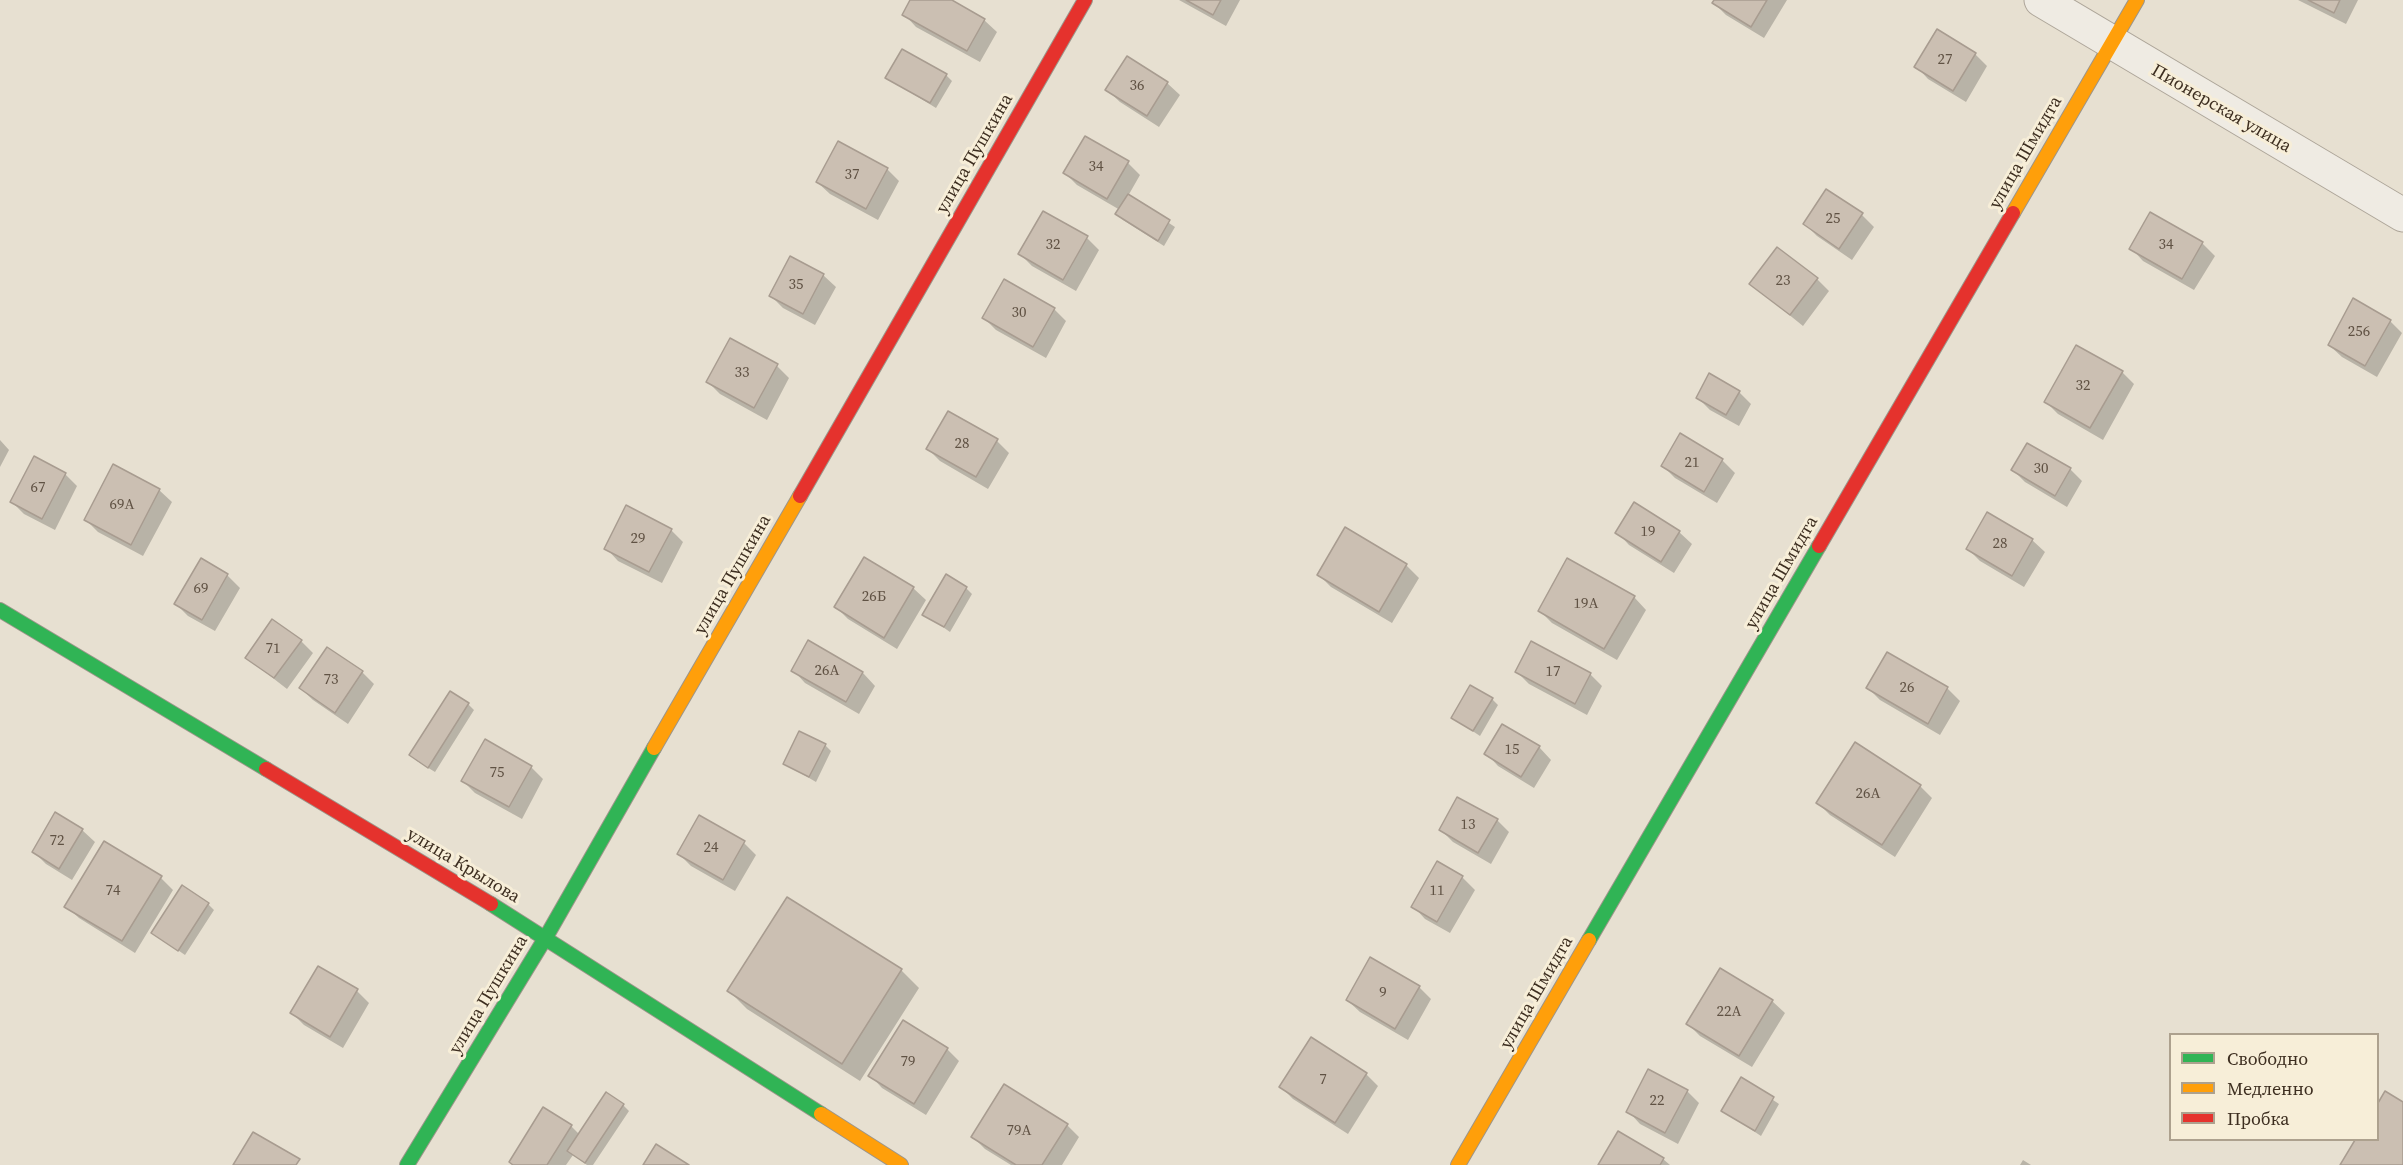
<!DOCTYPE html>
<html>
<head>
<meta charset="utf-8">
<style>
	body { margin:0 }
	#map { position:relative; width:2403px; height:1165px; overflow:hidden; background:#e7e0d1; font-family:"Source Serif 4",serif }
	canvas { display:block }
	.legend { position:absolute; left:2169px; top:1033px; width:210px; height:108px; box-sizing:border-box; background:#f7eed8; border:2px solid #ada18e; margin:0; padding:8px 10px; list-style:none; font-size:18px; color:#3d2e20 }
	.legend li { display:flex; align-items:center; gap:12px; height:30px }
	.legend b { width:30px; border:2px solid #ada18e }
</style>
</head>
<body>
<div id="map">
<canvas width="2403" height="1165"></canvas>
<ul class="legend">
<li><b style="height:8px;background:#30b455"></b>Свободно</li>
<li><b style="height:8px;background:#ff9f0a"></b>Медленно</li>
<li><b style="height:8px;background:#e5322d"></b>Пробка</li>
</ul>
</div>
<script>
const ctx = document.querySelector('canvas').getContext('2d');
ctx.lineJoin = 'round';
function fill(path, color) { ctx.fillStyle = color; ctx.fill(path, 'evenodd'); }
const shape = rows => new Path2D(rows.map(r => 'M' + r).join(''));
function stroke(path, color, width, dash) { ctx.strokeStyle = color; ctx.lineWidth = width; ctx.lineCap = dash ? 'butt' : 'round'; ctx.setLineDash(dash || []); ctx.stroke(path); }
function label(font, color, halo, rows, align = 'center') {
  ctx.font = font + ' "Source Serif 4",serif'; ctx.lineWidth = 6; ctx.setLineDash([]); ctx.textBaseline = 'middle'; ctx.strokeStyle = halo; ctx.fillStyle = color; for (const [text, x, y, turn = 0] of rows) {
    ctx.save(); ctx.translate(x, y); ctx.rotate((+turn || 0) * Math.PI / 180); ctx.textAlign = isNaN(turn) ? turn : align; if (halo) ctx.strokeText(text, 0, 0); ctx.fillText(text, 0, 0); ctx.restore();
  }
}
const shadow = shape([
	[912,0,948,0,984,20,997,32,980,62,916,27,904,14],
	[1179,0,1240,0,1226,26],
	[1716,0,1787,0,1764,38,1726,15,1714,3],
	[2298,0,2358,0,2346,24],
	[1975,54,1987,66,1966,102,1928,79,1916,66],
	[1127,58,1167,83,1180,95,1159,127,1120,102,1107,90],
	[946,75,952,81,936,108,887,78],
	[1128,163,1140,175,1128,196,1175,227,1164,246,1123,220,1117,214,1120,210,1077,185,1065,173],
	[887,169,899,181,878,220,830,194,817,182],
	[1044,213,1087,238,1099,250,1076,291,1032,266,1020,254],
	[2150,214,2202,243,2215,256,2194,290,2143,261,2131,248],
	[1862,215,1874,227,1852,260,1817,236,1805,224],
	[823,275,836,287,815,325,783,308,771,296],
	[1817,279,1829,291,1803,326,1751,284],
	[1054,309,1066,321,1046,358,996,330,984,318],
	[2390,321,2402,333,2377,377,2342,357,2329,345],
	[777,366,789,378,767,420,720,394,708,382],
	[2122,372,2134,384,2103,440,2058,414,2046,402],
	[1739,392,1751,404,1739,426,1710,410,1698,398],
	[1681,435,1722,460,1735,473,1717,503,1675,478,1663,466],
	[0,440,9,450,0,467],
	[997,441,1009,453,988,489,940,461,928,449],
	[2070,469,2082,481,2067,507,2025,482,2013,470],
	[65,474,77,486,55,530,24,514,12,502],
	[159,490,172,502,143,556,98,532,86,520],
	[1988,514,2032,540,2045,552,2024,587,1980,561,1968,549],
	[1345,529,1406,565,1419,578,1392,623,1331,587,1319,575],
	[671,530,683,542,662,583,618,561,606,548],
	[1617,532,1679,532,1692,544,1674,573,1629,545],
	[865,559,913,588,926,600,897,649,848,619,836,607],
	[201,560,227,575,240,588,215,631,188,616,176,604],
	[966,588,972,594,950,632,924,614],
	[1634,597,1646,610,1617,660,1552,623,1540,611],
	[301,641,313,653,287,689,247,658],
	[809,642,863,673,875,686,859,714,805,683,793,670],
	[1888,654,1947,688,1960,701,1940,735,1880,700,1868,688],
	[362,672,374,684,348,724,313,700,300,688],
	[1517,672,1590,674,1602,686,1587,715,1529,684],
	[1492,699,1498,705,1480,736,1453,718],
	[468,704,474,710,435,772,417,761,411,755],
	[825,745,831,751,816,782,785,764],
	[1539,747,1551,760,1534,788,1498,766,1486,753],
	[531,767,543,779,522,819,475,793,463,781],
	[1920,786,1932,798,1895,857,1830,815,1818,803],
	[56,814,82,830,95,842,72,880,46,864,34,852],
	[1497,820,1509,832,1491,864,1453,842,1441,830],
	[744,843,756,855,735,891,691,866,679,854],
	[1437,863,1462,877,1475,890,1450,933,1425,919,1413,906],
	[161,878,173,890,135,953,79,918,66,906],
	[208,904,214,910,185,955,153,933],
	[901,970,919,988,860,1081,747,1009,729,991],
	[1419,987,1431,999,1408,1040,1360,1012,1347,1000],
	[357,991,369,1003,343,1048,304,1025,292,1013],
	[1772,1001,1785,1013,1752,1067,1700,1036,1688,1024],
	[947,1049,959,1061,926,1115,882,1088,870,1075],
	[1366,1074,1378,1086,1348,1134,1293,1099,1281,1087],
	[1742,1079,1779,1104,1761,1136,1723,1111],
	[1687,1091,1699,1103,1678,1144,1640,1124,1628,1111],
	[2385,1093,2403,1104,2403,1165,2341,1165,2357,1140,2378,1140,2378,1106],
	[623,1105,629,1111,593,1165,587,1165,573,1155,566,1165,514,1165,571,1126,580,1135],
	[1067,1125,1079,1137,1062,1165,1011,1165,985,1149,973,1137],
	[1663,1159,1670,1165,1600,1165],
	[2023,1160,2031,1165,2020,1165]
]);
const building = shape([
	[910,0,952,0,985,19,967,51,902,15,910,0],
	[1186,0,1221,0,1213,15,1186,0],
	[1714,0,1767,0,1751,27,1712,3,1714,0],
	[2308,0,2340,0,2334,13,2308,0],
	[1937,29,1976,53,1953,91,1914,67,1937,29],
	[902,49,947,74,930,103,885,78,902,49],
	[1127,56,1168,82,1147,116,1105,90,1127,56],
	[1085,136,1129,161,1107,199,1063,173,1085,136],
	[838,141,888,168,866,209,816,182,838,141],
	[1826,189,1863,213,1839,249,1803,224,1826,189],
	[1128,194,1170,220,1158,241,1115,214,1128,194],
	[1043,211,1088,236,1063,280,1018,254,1043,211],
	[2150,212,2203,242,2182,279,2129,249,2150,212],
	[1777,247,1818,278,1790,315,1749,284,1777,247],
	[790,256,824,274,803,314,769,296,790,256],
	[1004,279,1055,308,1033,347,982,318,1004,279],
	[2353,298,2391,320,2365,366,2328,345,2353,298],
	[730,338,778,364,754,408,706,382,730,338],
	[2076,345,2123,371,2090,428,2044,402,2076,345],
	[1709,373,1740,391,1726,415,1696,398,1709,373],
	[948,411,998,439,976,477,926,449,948,411],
	[1680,433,1723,459,1704,492,1661,466,1680,433],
	[2027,443,2071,468,2055,496,2011,470,2027,443],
	[34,456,66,473,42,519,10,502,34,456],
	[113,464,160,489,131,545,84,520,113,464],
	[1634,502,1680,531,1661,562,1615,533,1634,502],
	[626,505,672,529,649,572,604,549,626,505],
	[1987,512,2033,539,2012,576,1966,549,1987,512],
	[1345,527,1407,564,1379,612,1317,575,1345,527],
	[864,557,914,587,884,638,834,607,864,557],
	[201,558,228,574,202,620,174,604,201,558],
	[1567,558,1635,596,1604,649,1538,611,1567,558],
	[946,574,967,587,944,627,922,615,946,574],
	[272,619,302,640,274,678,245,658,272,619],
	[808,640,863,672,846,702,791,671,808,640],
	[1531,641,1591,673,1575,704,1515,672,1531,641],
	[327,647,363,671,335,713,299,688,327,647],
	[1887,652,1948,687,1928,724,1866,688,1887,652],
	[1470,685,1493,698,1473,731,1451,718,1470,685],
	[450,691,469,703,428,768,409,755,450,691],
	[1502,724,1540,746,1521,777,1484,754,1502,724],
	[799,731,826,744,809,777,783,764,799,731],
	[485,739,532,766,509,807,461,781,485,739],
	[1855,742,1921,785,1882,845,1816,803,1855,742],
	[1457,797,1498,819,1478,853,1439,830,1457,797],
	[55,812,83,829,59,869,32,852,55,812],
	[699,815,745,841,723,880,677,854,699,815],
	[104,841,162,876,122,941,64,907,104,841],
	[1437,861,1463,876,1437,922,1411,907,1437,861],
	[182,885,209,903,178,951,151,933,182,885],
	[787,897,902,969,842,1064,727,991,787,897],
	[1370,957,1420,986,1395,1029,1346,1000,1370,957],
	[318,966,358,989,330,1037,290,1013,318,966],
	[1720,968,1773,1000,1739,1056,1686,1024,1720,968],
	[903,1020,948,1048,914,1104,868,1076,903,1020],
	[1311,1037,1367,1073,1335,1123,1279,1087,1311,1037],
	[1648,1069,1688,1090,1665,1133,1626,1112,1648,1069],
	[1741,1077,1774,1097,1755,1131,1721,1111,1741,1077],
	[1004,1084,1068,1124,1042,1165,1016,1165,971,1137,1004,1084],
	[2385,1091,2403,1102,2403,1165,2340,1165,2355,1140,2378,1140,2378,1103,2385,1091],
	[606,1092,624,1104,585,1163,567,1151,606,1092],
	[543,1107,572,1125,547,1165,513,1165,509,1162,543,1107],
	[1618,1131,1664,1158,1660,1165,1598,1165,1618,1131],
	[253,1132,300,1159,296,1165,233,1165,253,1132],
	[656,1144,689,1165,643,1165,656,1144]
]);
const street = shape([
	[2041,0,2403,215]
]);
const fast = shape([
	[0,610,266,769],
	[491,904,821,1114],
	[1589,940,1819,546],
	[407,1165,546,937,654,748]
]);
const slow = shape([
	[2013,213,2137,0],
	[654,748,800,496],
	[821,1114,901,1165],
	[1458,1165,1589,940]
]);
const jam = shape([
	[800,496,1085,0],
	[1819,546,2013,213],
	[266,769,491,904]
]);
const numberNames = [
	["27",1945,60],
	["36",1137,86],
	["34",1096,167],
	["37",852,175],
	["25",1833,219],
	["32",1053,245],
	["34",2166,245],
	["23",1783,281],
	["35",796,285],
	["30",1019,313],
	["256",2359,332],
	["33",742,373],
	["32",2083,386],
	["28",962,444],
	["21",1692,463],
	["30",2041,469],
	["67",38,488],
	["69А",122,505],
	["19",1648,532],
	["29",638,539],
	["28",2000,544],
	["69",201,589],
	["26Б",874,597],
	["19А",1586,604],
	["71",273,649],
	["26А",827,671],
	["17",1553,672],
	["73",331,680],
	["26",1907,688],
	["15",1512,750],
	["75",497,773],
	["26А",1868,794],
	["13",1468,825],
	["72",57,841],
	["24",711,848],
	["74",113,891],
	["11",1437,891],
	["9",1383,993],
	["22А",1729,1012],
	["79",908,1062],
	["7",1323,1080],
	["22",1657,1101],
	["79А",1019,1131]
];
const streetNames = [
	["Пионерская улица",2221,109,30],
	["улица Шмидта",2026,153,-60],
	["улица Пушкина",975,154,-60],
	["улица Шмидта",1782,573,-60],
	["улица Пушкина",733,575,-60],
	["улица Крылова",463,866,31],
	["улица Шмидта",1537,993,-60],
	["улица Пушкина",489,995,-59]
];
fill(shadow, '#0003');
fill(building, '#cbbfb2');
stroke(building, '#a89c90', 1.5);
stroke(street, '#ada599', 35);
stroke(fast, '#9c958a', 16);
stroke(slow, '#9c958a', 16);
stroke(jam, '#9c958a', 16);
stroke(street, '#efebe3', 33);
stroke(fast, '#30b455', 14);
stroke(slow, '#ff9f0a', 14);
stroke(jam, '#e5322d', 14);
label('15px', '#605244', null, numberNames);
label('18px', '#3d2e20', '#f7eed8', streetNames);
</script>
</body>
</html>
